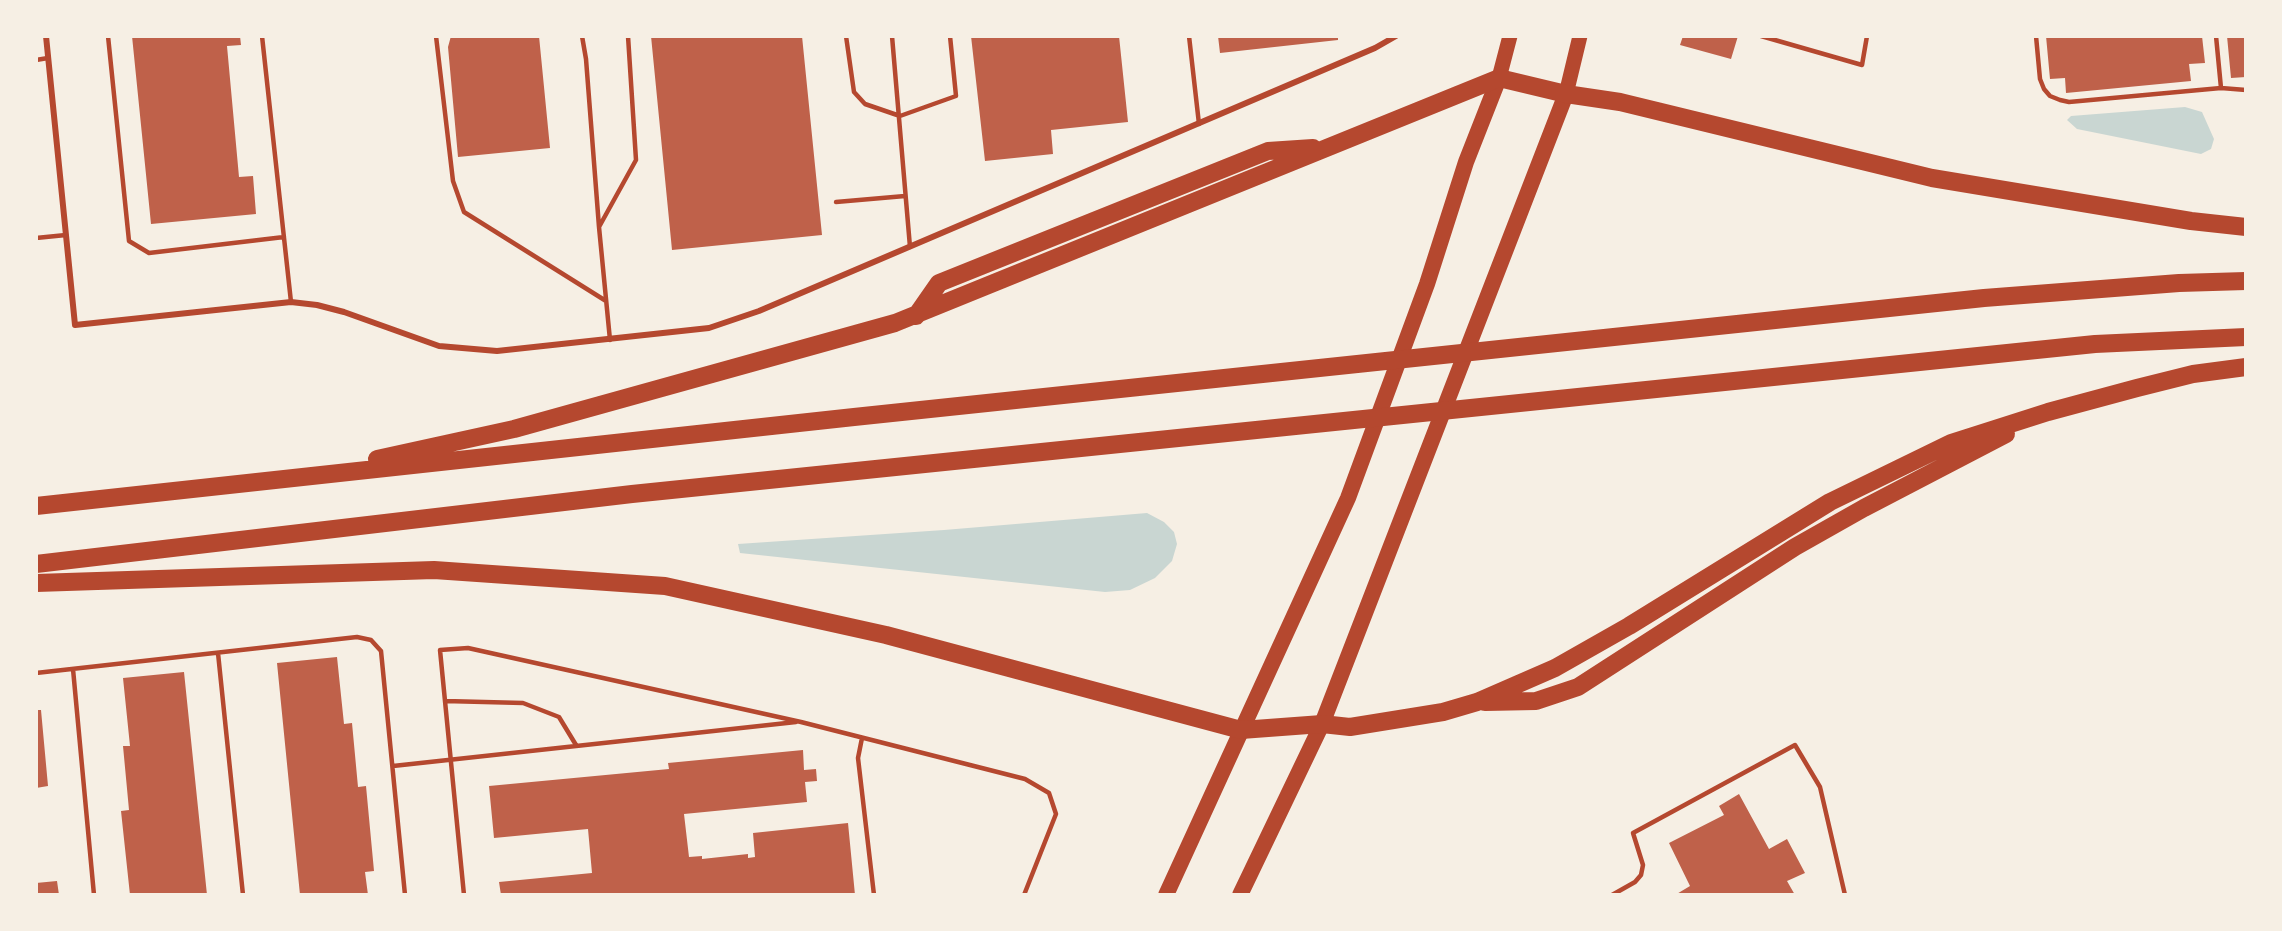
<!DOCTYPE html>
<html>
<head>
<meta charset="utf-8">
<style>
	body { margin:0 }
	#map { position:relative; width:2282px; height:931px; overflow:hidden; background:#f6efe4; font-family:"DM Sans",sans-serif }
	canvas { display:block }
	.frame { position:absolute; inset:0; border:38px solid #f6efe4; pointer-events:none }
</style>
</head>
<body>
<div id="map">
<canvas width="2282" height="931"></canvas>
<div class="frame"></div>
</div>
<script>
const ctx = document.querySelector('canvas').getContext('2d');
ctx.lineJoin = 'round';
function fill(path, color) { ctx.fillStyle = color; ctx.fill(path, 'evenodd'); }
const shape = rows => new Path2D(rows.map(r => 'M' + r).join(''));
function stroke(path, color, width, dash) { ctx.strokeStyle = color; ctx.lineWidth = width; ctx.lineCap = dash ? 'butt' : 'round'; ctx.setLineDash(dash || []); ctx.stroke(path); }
const water = shape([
	[2185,107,2202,112,2214,139,2211,149,2201,154,2077,129,2067,120,2071,116],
	[1147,513,1164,522,1174,532,1177,544,1172,561,1155,578,1130,590,1105,592,740,553,738,544,944,530]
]);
const building = shape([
	[132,36,240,36,241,45,227,46,239,177,253,176,256,214,151,224],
	[451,36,539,36,550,148,458,157,448,47],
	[651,36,802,36,822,235,672,250],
	[971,36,1119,36,1128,122,1051,130,1053,154,985,161],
	[1218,36,1338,36,1338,40,1220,53],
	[1683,36,1738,36,1731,59,1680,45],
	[2046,36,2202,36,2205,63,2189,64,2191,81,2066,93,2065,78,2050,79],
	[2227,36,2246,36,2246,77,2231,78],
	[337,657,344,724,352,723,358,787,366,786,374,871,365,872,368,895,300,895,277,663],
	[184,672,207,895,130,895,121,811,129,810,123,746,130,746,123,678],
	[36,710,41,710,48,786,36,788],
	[803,750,804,770,816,769,817,781,805,782,807,802,684,814,689,857,702,856,702,859,748,854,748,858,755,857,753,833,848,823,855,895,501,895,499,882,592,873,588,829,494,838,489,786,669,769,668,763],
	[1739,794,1769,849,1787,839,1805,873,1787,881,1795,895,1675,895,1690,886,1669,843,1724,815,1719,806],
	[57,881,59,895,36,895,36,883]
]);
const service = shape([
	[108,36,129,241,149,253,284,237],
	[262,36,291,302],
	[436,36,453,181,464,212,606,301],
	[582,36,586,59,599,227],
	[846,36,854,92,865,104,900,116,956,96,950,36],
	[892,36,910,247],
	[1189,36,1199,124],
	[1761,36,1862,65,1867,36],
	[2036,36,2040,79,2044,89,2050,96,2060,100,2069,102,2221,88,2246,90],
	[2216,36,2221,88],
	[36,60,48,58],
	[836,202,905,196],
	[36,238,66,235],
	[610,340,599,227,636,160,628,36],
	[218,653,243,895],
	[73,669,94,895],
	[36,673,357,637,371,640,381,651,405,895],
	[445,701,523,703,559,717,576,745],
	[862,738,858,758,874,895],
	[393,766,796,722],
	[464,895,440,650,468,648,801,722,1025,779,1049,793,1056,814,1024,895],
	[1612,895,1635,882,1641,875,1643,865,1633,833,1795,745,1820,787,1845,895]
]);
const minor = shape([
	[46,36,75,325,291,302,317,305,344,312,439,346,497,351,709,328,759,311,1375,48,1396,36]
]);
const primary = shape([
	[1499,78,1510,36],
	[1566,94,1580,36]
]);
const trunk = shape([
	[1166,895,1348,498,1427,284,1466,162,1499,78],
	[1240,895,1322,724,1566,94]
]);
const motorway = shape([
	[916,316,939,283,1268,151,1313,148],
	[377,459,514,429,895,323,1499,78,1566,94,1620,102,1932,178,2191,221,2246,227],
	[36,506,854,417,1984,298,2179,283,2246,281],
	[36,564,632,494,2095,344,2246,337],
	[36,583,434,570,665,586,886,635,1241,730,1322,724,1350,727,1443,712,1477,702,1555,668,1629,626,1830,502,1951,443,2048,412,2137,388,2193,374,2246,367],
	[1485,702,1536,701,1578,687,1795,547,1864,508,2006,434]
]);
fill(water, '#c9d6d2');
fill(building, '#bf614a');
stroke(service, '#b5482f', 4.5);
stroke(minor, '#b5482f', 6);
stroke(primary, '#b5482f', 15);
stroke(trunk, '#b5482f', 16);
stroke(motorway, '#b5482f', 18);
</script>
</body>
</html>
